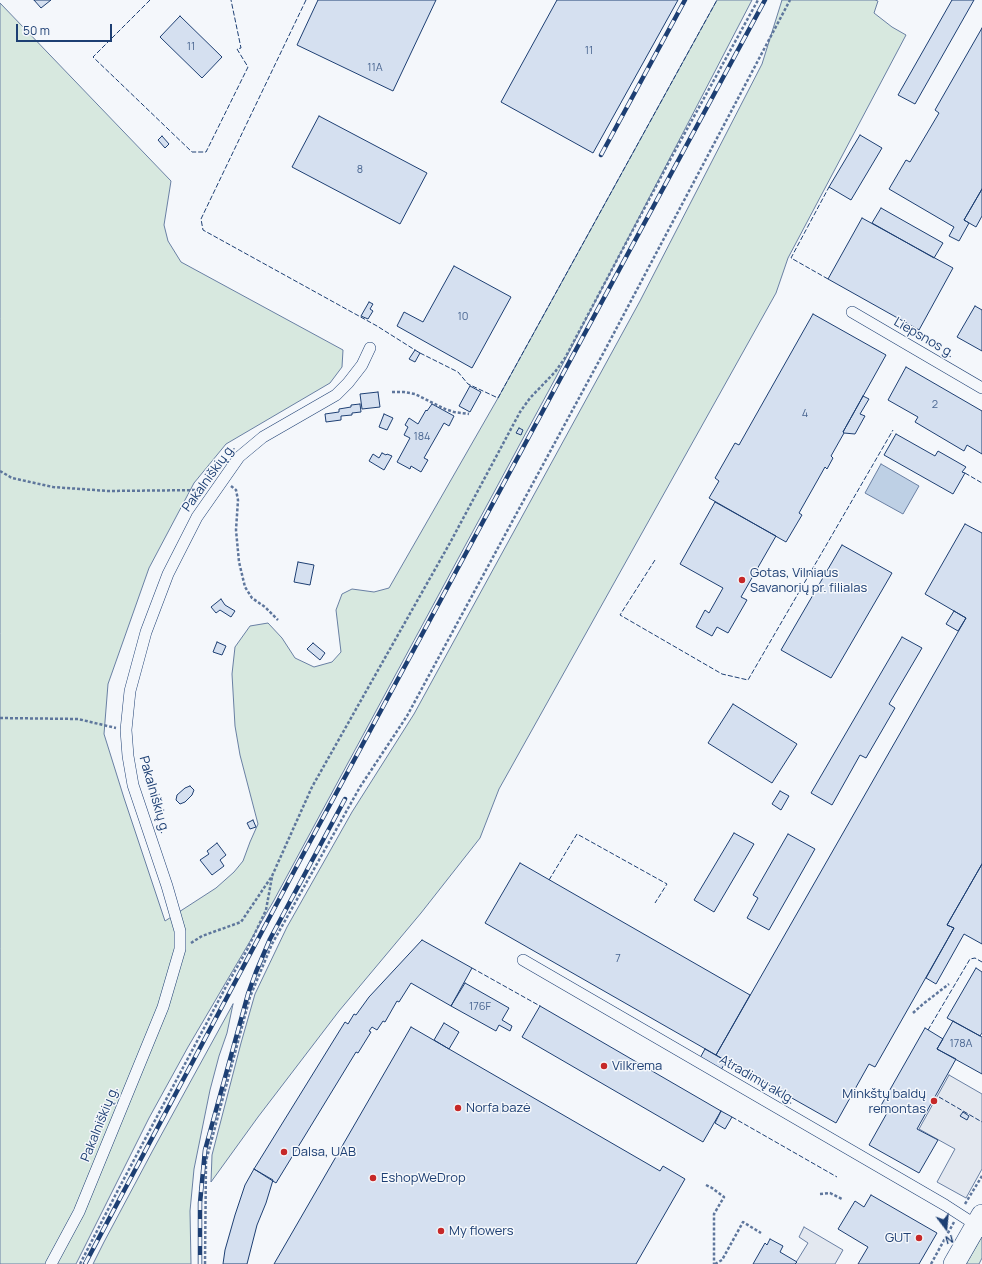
<!DOCTYPE html>
<html>
<head>
<meta charset="utf-8">
<style>
	body { margin:0 }
	#map { position:relative; width:982px; height:1264px; overflow:hidden; background:#f4f7fb; font-family:Manrope,sans-serif }
	canvas { display:block }
	.north { position:absolute; left:926px; top:1208px; width:40px; height:40px; -webkit-text-stroke:3px #f4f7fb; paint-order:stroke; rotate:164deg; font-size:11px; font-weight:700; line-height:16px; text-align:center; color:#1d3f73 }
	.north::after { content:''; display:block; margin:auto; width:14px; height:18px; background:#1d3f73; clip-path:polygon(50% 0,100% 100%,50% 72%,0 100%) }
	.scale { position:absolute; left:16px; top:24px; width:96px; height:18px; box-sizing:border-box; border:2px solid #1d3f73; border-top:0; padding-left:5px; font-size:12px; line-height:14px; white-space:nowrap; color:#1d3f73; -webkit-text-stroke:3px #f4f7fb; paint-order:stroke }
</style>
</head>
<body>
<div id="map">
<canvas width="982" height="1264"></canvas>
<div class="north">N</div>
<div class="scale">50 m</div>
</div>
<script>
const ctx = document.querySelector('canvas').getContext('2d');
ctx.lineJoin = 'round';
function fill(path, color) { ctx.fillStyle = color; ctx.fill(path, 'evenodd'); }
const shape = rows => new Path2D(rows.map(r => 'M' + r).join(''));
function stroke(path, color, width, dash) { ctx.strokeStyle = color; ctx.lineWidth = width; ctx.lineCap = dash ? 'butt' : 'round'; ctx.setLineDash(dash || []); ctx.stroke(path); }
function label(font, color, halo, rows, align = 'center') {
  ctx.font = font + ' Manrope,sans-serif'; ctx.lineWidth = 3; ctx.setLineDash([]); ctx.textBaseline = 'middle'; ctx.strokeStyle = halo; ctx.fillStyle = color; for (const [text, x, y, turn = 0] of rows) {
    ctx.save(); ctx.translate(x, y); ctx.rotate((+turn || 0) * Math.PI / 180); ctx.textAlign = isNaN(turn) ? turn : align; if (halo) ctx.strokeText(text, 0, 0); ctx.fillText(text, 0, 0); ctx.restore();
  }
}
const green = shape([
	[717,0,752,0,555,379,273,902,188,1047,149,1118,76,1264,0,1264,0,3,171,181,164,225,168,241,181,262,343,350,342,367,330,383,226,444,194,483,149,568,108,684,104,734,124,798,165,921,216,888,234,872,243,861,250,842,258,824,240,755,235,726,232,674,235,647,250,626,268,623,282,638,295,658,314,667,332,662,341,652,336,610,342,594,352,589,374,592,389,588,498,398,717,0],
	[782,0,875,0,878,1,874,13,892,27,906,35,788,258,776,293,499,789,480,838,421,913,339,1011,258,1117,211,1182,212,1155,241,1043,255,994,287,927,352,812,414,714,640,301,762,64,782,0],
	[233,1004,227,1033,219,1056,210,1090,194,1169,190,1211,191,1264,93,1264,104,1242,153,1150,233,1004],
	[982,1236,982,1258,979,1264,966,1264,982,1236]
]);
const parking = shape([
	[949,1075,982,1094,982,1169,966,1198,937,1182,955,1149,919,1129,949,1075],
	[804,1227,843,1250,835,1264,795,1264,808,1243,799,1237,804,1227]
]);
const water = shape([
	[881,464,919,486,903,514,865,493,881,464]
]);
const building = shape([
	[34,0,51,0,41,8,34,0],
	[318,0,436,0,393,91,297,45,318,0],
	[557,0,678,0,593,153,501,102,557,0],
	[952,0,974,0,915,104,898,95,952,0],
	[180,16,222,57,202,78,160,37,180,16],
	[982,28,982,189,964,220,969,223,959,241,949,236,954,227,889,189,906,160,910,162,939,113,935,110,982,28],
	[319,116,427,173,400,224,292,167,319,116],
	[860,135,882,148,851,200,829,187,860,135],
	[162,136,169,144,165,148,158,140,162,136],
	[982,189,982,216,976,227,964,220,982,189],
	[881,208,943,243,934,258,872,223,881,208],
	[862,218,953,268,919,330,828,279,862,218],
	[454,266,511,297,472,368,397,326,404,312,423,322,454,266],
	[369,302,373,304,370,309,373,311,368,319,361,316,369,302],
	[975,306,982,310,982,351,957,337,975,306],
	[813,314,886,355,843,432,844,433,831,456,833,458,827,469,825,467,799,513,802,515,786,542,709,498,719,481,715,478,735,443,739,445,813,314],
	[415,350,420,353,415,362,409,359,415,350],
	[906,367,982,411,982,454,967,445,964,451,915,422,918,417,888,400,906,367],
	[470,386,481,392,470,412,459,406,470,386],
	[378,392,380,407,362,409,360,394,378,392],
	[863,396,869,399,860,414,865,416,855,434,844,433,843,432,863,396],
	[360,404,361,412,352,413,352,415,341,416,341,420,326,422,325,414,339,412,339,409,351,407,351,405,360,404],
	[432,404,454,416,449,426,444,423,424,458,428,460,421,472,411,466,410,469,397,462,410,438,404,435,408,427,405,425,409,418,418,424,426,410,427,411,432,404],
	[384,414,393,418,387,430,379,427,384,414],
	[519,428,523,430,521,435,516,433,519,428],
	[896,434,935,456,938,451,966,467,962,472,965,473,953,494,884,455,896,434],
	[382,453,386,455,387,454,392,456,384,470,369,461,373,454,379,458,382,453],
	[715,502,776,536,741,597,747,600,728,633,717,627,712,636,696,627,705,610,709,613,723,588,680,564,715,502],
	[965,524,982,533,982,864,947,925,954,928,875,1067,869,1064,836,1123,716,1055,966,618,925,594,965,524],
	[842,545,892,573,831,678,781,650,842,545],
	[298,562,314,565,310,585,294,582,298,562],
	[221,599,225,605,235,611,231,617,220,610,216,613,211,607,221,599],
	[954,611,966,618,958,631,946,624,954,611],
	[902,637,922,648,889,704,895,708,866,758,860,755,832,805,811,793,902,637],
	[217,642,226,646,222,655,213,652,217,642],
	[313,643,325,653,320,660,307,649,313,643],
	[733,704,797,744,772,783,708,743,733,704],
	[190,786,194,790,192,795,185,802,180,804,176,800,177,795,185,788,190,786],
	[780,791,789,796,781,810,772,804,780,791],
	[253,820,256,827,250,829,247,823,253,820],
	[734,833,754,844,714,912,694,900,734,833],
	[788,834,815,849,769,930,747,918,758,898,753,895,788,834],
	[217,843,226,855,220,860,224,866,212,875,200,860,209,854,207,851,217,843],
	[520,863,750,995,716,1055,485,923,520,863],
	[982,864,982,944,964,934,936,984,926,978,954,928,947,925,982,864],
	[422,940,472,968,451,1006,411,983,399,1002,397,1001,385,1022,383,1021,377,1030,372,1027,369,1031,371,1032,358,1053,356,1052,276,1183,254,1169,345,1022,348,1024,354,1014,356,1015,369,997,422,940],
	[976,968,982,972,982,1033,980,1036,947,1018,976,968],
	[465,983,509,1008,502,1020,512,1026,510,1031,499,1025,496,1031,451,1006,465,983],
	[540,1006,721,1111,703,1142,522,1037,540,1006],
	[953,1021,982,1037,982,1074,937,1049,953,1021],
	[444,1023,459,1032,449,1049,434,1040,444,1023],
	[411,1027,660,1171,663,1166,685,1179,636,1264,274,1264,411,1027],
	[925,1028,943,1039,937,1049,956,1059,917,1129,938,1140,919,1173,869,1145,887,1113,879,1109,925,1028],
	[705,1049,726,1061,721,1070,700,1058,705,1049],
	[721,1111,732,1117,725,1129,715,1123,721,1111],
	[963,1112,969,1116,967,1120,960,1116,963,1112],
	[254,1169,273,1180,266,1203,257,1225,247,1264,223,1264,225,1250,235,1215,245,1185,254,1169],
	[871,1195,937,1233,919,1264,858,1264,868,1247,838,1229,855,1201,864,1207,871,1195],
	[770,1239,783,1246,780,1252,797,1262,795,1264,753,1264,765,1243,767,1245,770,1239]
]);
const path = shape([
	[392,392,404,392,415,394,445,409,454,412,469,414],
	[0,471,12,478,53,487,108,491,203,490],
	[231,486,236,490,238,500,236,530,239,562,245,587,252,598,265,607,278,620],
	[0,718,78,719,116,728],
	[191,943,202,936,241,922,272,876,312,787,451,541,520,412,530,398,555,372,565,358,670,160,758,0],
	[913,1013,923,1004,949,984],
	[706,1185,712,1188,724,1197,714,1214,714,1264],
	[820,1194,830,1193,842,1199],
	[965,1204,982,1176],
	[80,1264,118,1190,229,981,247,950,266,910,272,877],
	[205,1264,206,1161,250,997,272,944,360,787,407,716,605,350,790,0],
	[715,1264,722,1260,743,1222,761,1233],
	[931,1264,954,1222]
]);
const street = shape([
	[852,312,982,388],
	[523,960,945,1205,976,1225],
	[51,1264,79,1212,163,1007,180,949,180,931,167,886,133,785,128,756,126,730,130,691,146,632,168,574,197,517,239,457,263,437,336,395,348,383,362,365,370,348]
]);
const highway = shape([
	[954,1264,982,1215]
]);
const rail = shape([
	[601,155,685,0],
	[85,1264,299,862,765,0],
	[200,1264,200,1203,205,1150,248,994,256,972,270,939,345,799]
]);
const fence = shape([
	[150,0,93,57,192,152,206,152,248,67,237,49,241,48,231,0],
	[306,0,201,219,203,230,377,326,415,350],
	[828,279,791,258,829,187],
	[420,353,458,372,468,384,498,398,717,0],
	[965,473,982,483],
	[655,560,620,615,722,674,748,680,893,430],
	[549,880,577,834,667,884,655,903],
	[472,968,540,1006],
	[928,1030,970,959,975,958,982,962],
	[939,1097,982,1122],
	[732,1117,837,1177]
]);
const markers = [
	[742,580,4,"#c62828"],
	[604,1066,4,"#c62828"],
	[934,1101,4,"#c62828"],
	[458,1108,4,"#c62828"],
	[284,1152,4,"#c62828"],
	[373,1178,4,"#c62828"],
	[441,1231,4,"#c62828"],
	[919,1238,4,"#c62828"]
];
const numberNames = [
	["11",191,47],
	["11",589,51],
	["11A",375,68],
	["8",360,170],
	["10",463,317],
	["2",935,405],
	["4",805,414],
	["184",422,437],
	["7",618,959],
	["176F",480,1007],
	["178A",961,1044]
];
const streetNames = [
	["Liepsnos g.",924,338,30],
	["Pakalniškių g.",209,478,-54],
	["Pakalniškių g.",154,795,74],
	["Atradimų aklg.",757,1080,30],
	["Pakalniškių g.",100,1124,-68]
];
const poiNames = [
	["Gotas, Vilniaus",750,573],
	["Savanorių pr. filialas",750,588],
	["Vilkrema",612,1066],
	["Minkštų baldų",926,1094,"right"],
	["remontas",926,1109,"right"],
	["Norfa bazė",466,1108],
	["Dalsa, UAB",292,1152],
	["EshopWeDrop",381,1178],
	["My flowers",449,1231],
	["GUT",911,1238,"right"]
];
fill(green, '#d7e8df');
stroke(green, '#687fa3', 1);
fill(parking, '#e3e8f0');
stroke(parking, '#687fa3', 1);
fill(water, '#bed0e5');
stroke(water, '#687fa3', 1);
fill(building, '#d5e0f0');
stroke(building, '#1d3f73', 1);
stroke(street, '#1d3f73', 12);
stroke(highway, '#1d3f73', 22);
stroke(path, '#5e769c', 2.5, [3, 2]);
stroke(street, '#f4f7fb', 11);
stroke(highway, '#f4f7fb', 21);
stroke(rail, '#1d3f73', 4.5);
stroke(rail, '#f4f7fb', 3, [9]);
stroke(fence, '#1d3f73', 1, [5, 2]);
for (const [x, y, r, color] of markers) { const dot = new Path2D(); dot.arc(x, y, r, 0, 2 * Math.PI); ctx.fillStyle = color; ctx.fill(dot); stroke(dot, '#f4f7fb', 1.5); }
label('11px', '#4b6792', null, numberNames);
label('13px', '#1d3f73', '#f4f7fb', streetNames);
label('13px', '#1d3f73', '#f4f7fb', poiNames, 'left');
</script>
</body>
</html>
